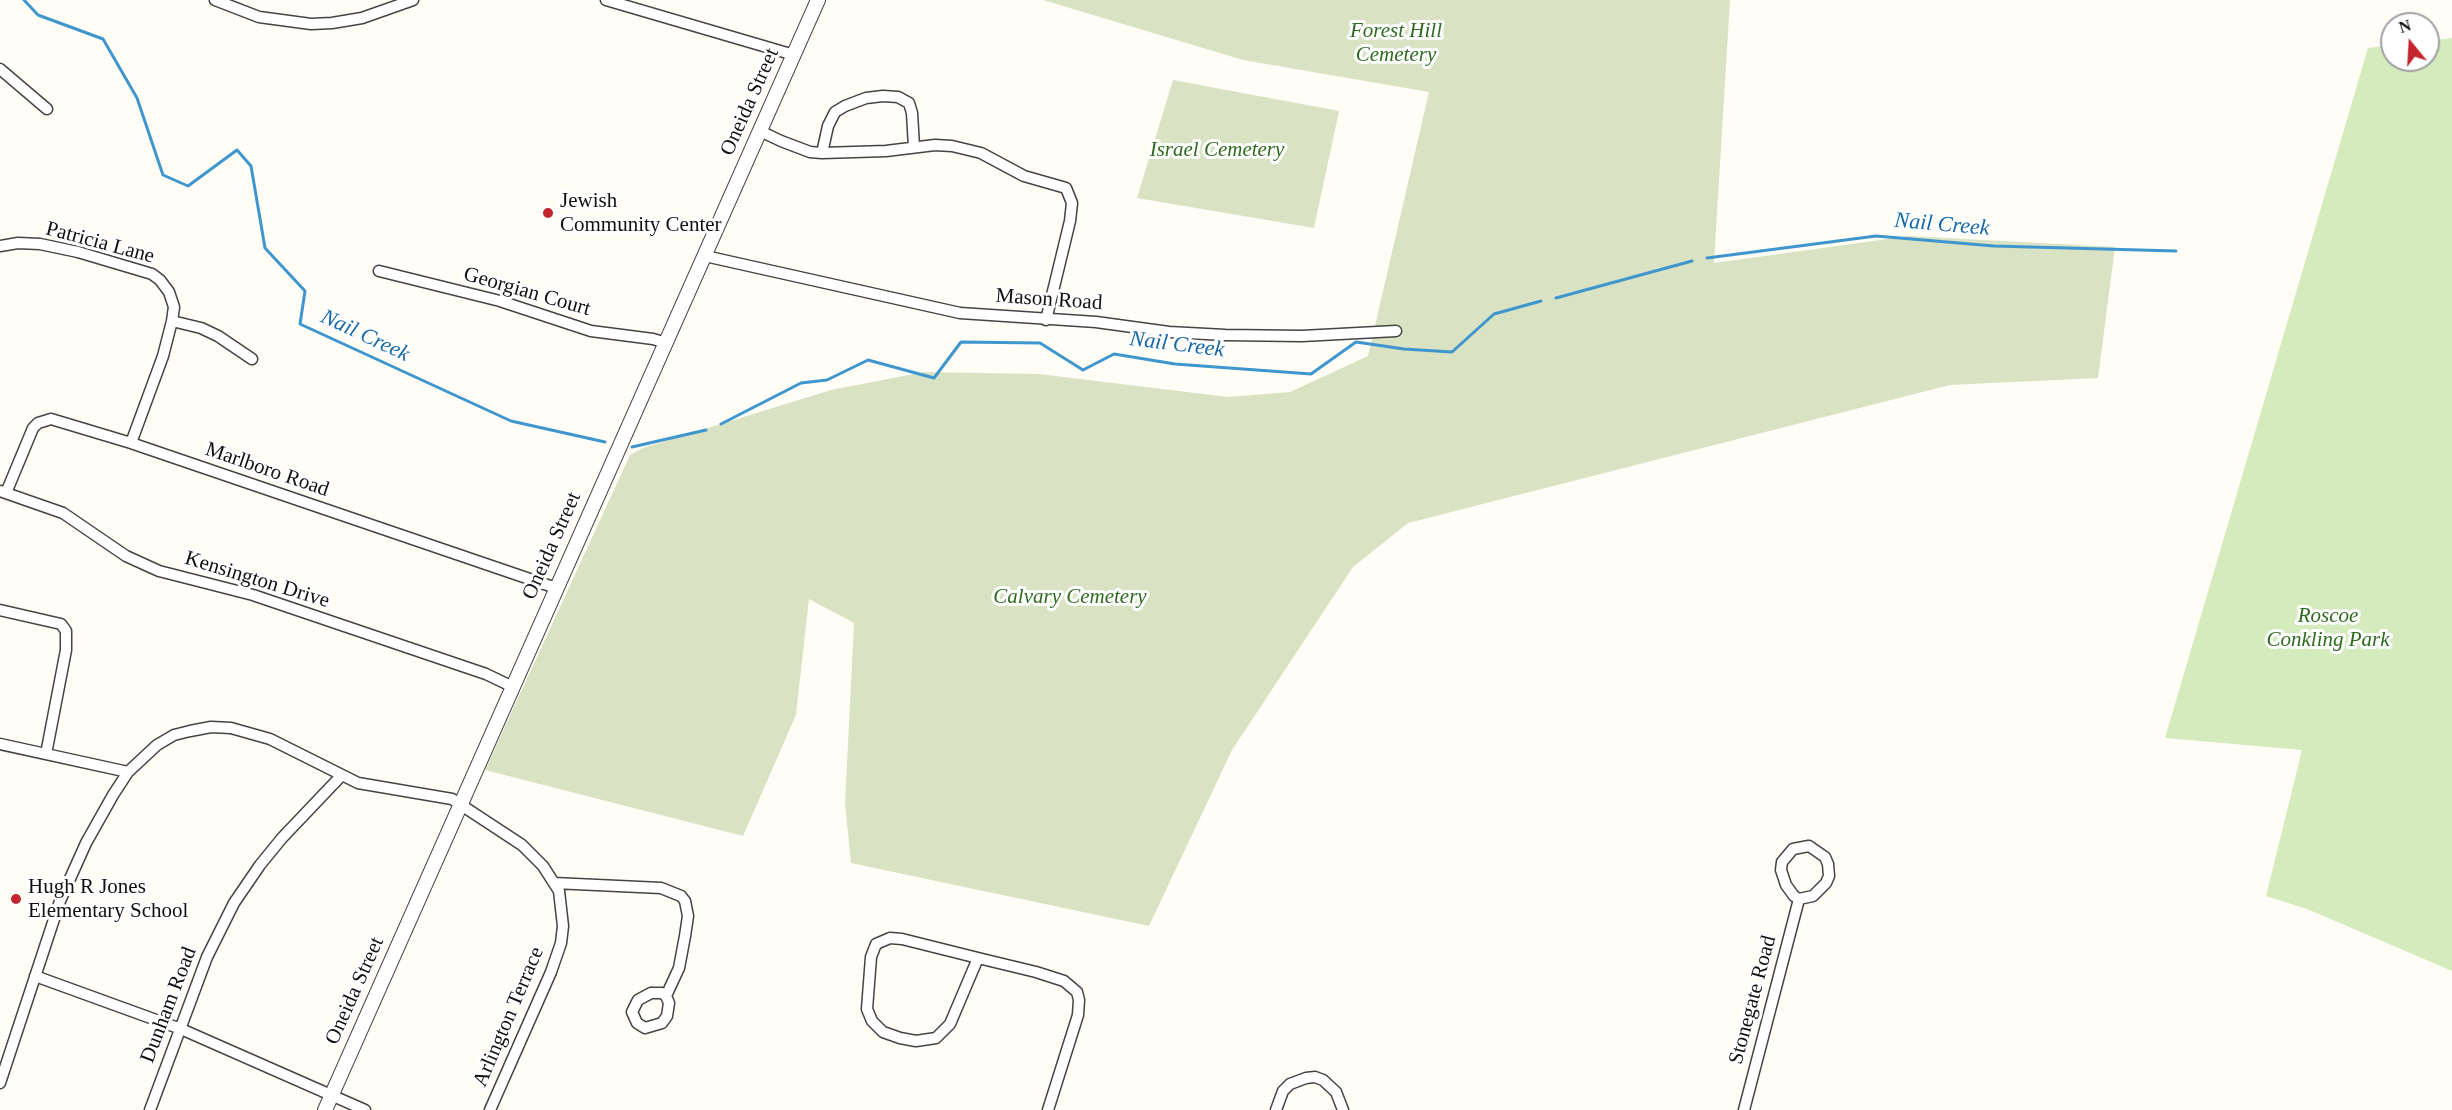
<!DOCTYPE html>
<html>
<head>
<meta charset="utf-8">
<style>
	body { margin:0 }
	#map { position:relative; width:2452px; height:1110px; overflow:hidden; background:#fffdf5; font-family:"Times New Roman",serif }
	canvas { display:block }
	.north { position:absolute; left:2380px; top:12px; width:60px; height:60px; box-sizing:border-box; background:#fff; border:2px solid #a0a0a0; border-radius:50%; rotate:342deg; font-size:16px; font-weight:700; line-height:24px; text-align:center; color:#111 }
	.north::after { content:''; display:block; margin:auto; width:21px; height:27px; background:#c4262e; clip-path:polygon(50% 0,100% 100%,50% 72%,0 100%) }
</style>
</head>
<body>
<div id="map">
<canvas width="2452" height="1110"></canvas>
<div class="north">N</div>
</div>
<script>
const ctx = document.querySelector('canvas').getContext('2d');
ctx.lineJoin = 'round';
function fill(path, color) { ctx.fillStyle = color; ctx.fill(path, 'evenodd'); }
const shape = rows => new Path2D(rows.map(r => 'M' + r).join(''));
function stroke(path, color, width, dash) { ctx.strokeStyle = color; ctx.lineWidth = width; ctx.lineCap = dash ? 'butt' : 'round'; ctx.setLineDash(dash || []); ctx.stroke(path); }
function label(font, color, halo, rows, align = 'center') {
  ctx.font = font + ' "Times New Roman",serif'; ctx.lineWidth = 6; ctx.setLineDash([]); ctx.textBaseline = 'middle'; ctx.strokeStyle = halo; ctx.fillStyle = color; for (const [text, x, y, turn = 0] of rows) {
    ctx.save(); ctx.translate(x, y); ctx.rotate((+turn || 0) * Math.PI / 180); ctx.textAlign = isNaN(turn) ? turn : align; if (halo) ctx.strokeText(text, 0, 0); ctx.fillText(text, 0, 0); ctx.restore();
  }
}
const green = shape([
	[2452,38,2452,971,2307,909,2266,896,2302,750,2165,738,2368,48,2392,45,2392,60,2428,60,2428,41]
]);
const cemetery = shape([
	[1043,0,1730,0,1714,263,1909,236,2115,247,2098,378,1950,385,1408,523,1353,567,1232,750,1149,926,851,863,845,803,854,623,809,599,796,715,743,836,485,770,630,455,643,448,831,390,924,372,1039,374,1228,397,1290,392,1368,356,1429,92,1243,60],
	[1173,80,1339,111,1314,228,1137,198]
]);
const stream = shape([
	[24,0,38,15,103,39,137,98,163,175,188,186,237,150,251,166,265,248,305,291,300,324,511,421,605,442],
	[1707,258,1876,236,1994,246,2176,251],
	[1556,298,1692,261],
	[721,424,801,383,827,380,868,360,934,378,961,342,1040,343,1083,370,1114,354,1175,364,1311,374,1356,342,1404,349,1452,352,1494,314,1541,301],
	[632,447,706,430]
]);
const minor = shape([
	[215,0,259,17,311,24,332,23,362,18,413,0],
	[606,0,794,55],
	[0,69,47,109],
	[760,131,781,141,810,152,822,153,886,151,935,145,952,146,981,153,1024,176,1066,188,1072,203,1070,221,1046,320],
	[822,153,828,126,835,112,845,106,866,98,883,96,898,97,909,103,912,113,914,147],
	[0,246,18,243,40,244,78,252,152,274,160,280,169,292,174,307,172,321,163,356,131,443],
	[705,256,960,313,1096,322,1169,332,1225,335,1302,336,1396,331],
	[379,271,500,301,591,331,653,339,666,343],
	[172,321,201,328,218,336,252,359],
	[0,491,63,513,126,556,159,571,253,595,486,674,513,687],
	[6,493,33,428,38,423,51,419,131,443,556,588],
	[0,610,61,624,66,631,66,650,46,754],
	[0,744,128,772],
	[1809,846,1825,857,1828,864,1829,876,1826,883,1813,896,1799,899,1794,896,1786,885,1781,870,1782,862,1793,849,1809,846],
	[554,883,661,888,681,896,685,901,688,916,685,936,679,968,666,996],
	[890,938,902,939,978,958,950,1024,936,1038,916,1041,900,1038,883,1032,872,1021,867,1009,871,957,876,944,890,938],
	[978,958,1036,972,1064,981,1077,992,1079,1000,1078,1015,1048,1110],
	[35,976,181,1029,365,1110],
	[651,993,662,993,666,996,669,1003,667,1016,662,1023,645,1028,637,1023,632,1012,638,1000,651,993],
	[0,1083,60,901,86,843,113,795,128,772,157,745,174,735,190,731,211,727,231,728,270,739,358,783,452,799,522,845,543,866,559,891,563,926,561,943,551,972,490,1110],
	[150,1110,207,957,234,903,260,865,282,838,341,776],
	[1276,1110,1283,1091,1290,1084,1306,1078,1315,1077,1323,1080,1336,1092,1343,1110],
	[1744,1110,1799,899]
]);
const tertiary = shape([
	[325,1110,818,0]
]);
const markers = [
	[548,213,6,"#c4262e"],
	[16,899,6,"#c4262e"]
];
const parkNames = [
	["Forest Hill",1396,31],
	["Cemetery",1396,55],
	["Israel Cemetery",1217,150],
	["Calvary Cemetery",1070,597],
	["Roscoe",2328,616],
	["Conkling Park",2328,640]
];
const streetNames = [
	["Oneida Street",750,102,-66],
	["Patricia Lane",100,243,15],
	["Georgian Court",527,292,16],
	["Mason Road",1049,300,4],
	["Marlboro Road",267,470,19],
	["Oneida Street",552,546,-66],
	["Kensington Drive",257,580,17],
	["Oneida Street",355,991,-66],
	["Stonegate Road",1753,1000,-75],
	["Dunham Road",169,1005,-69],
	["Arlington Terrace",509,1017,-67]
];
const poiNames = [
	["Jewish",560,201],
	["Community Center",560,225],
	["Hugh R Jones",28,887],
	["Elementary School",28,911]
];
const waterNames = [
	["Nail Creek",1942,225,5],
	["Nail Creek",365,336,25],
	["Nail Creek",1177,345,7]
];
fill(green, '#d5ebbd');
fill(cemetery, '#d9e3c4');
stroke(stream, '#3f96cf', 3);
stroke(minor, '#444', 13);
stroke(tertiary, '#444', 16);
stroke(minor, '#fff', 10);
stroke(tertiary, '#fff', 14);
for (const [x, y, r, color] of markers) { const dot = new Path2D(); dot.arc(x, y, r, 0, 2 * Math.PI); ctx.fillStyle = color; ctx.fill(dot); stroke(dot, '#fff', 2); }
label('italic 21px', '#2f6b1f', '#fff', parkNames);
label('21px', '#111', '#fff', streetNames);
label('21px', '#111', '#fff', poiNames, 'left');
label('italic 22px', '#1768a6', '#fff', waterNames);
</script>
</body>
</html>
